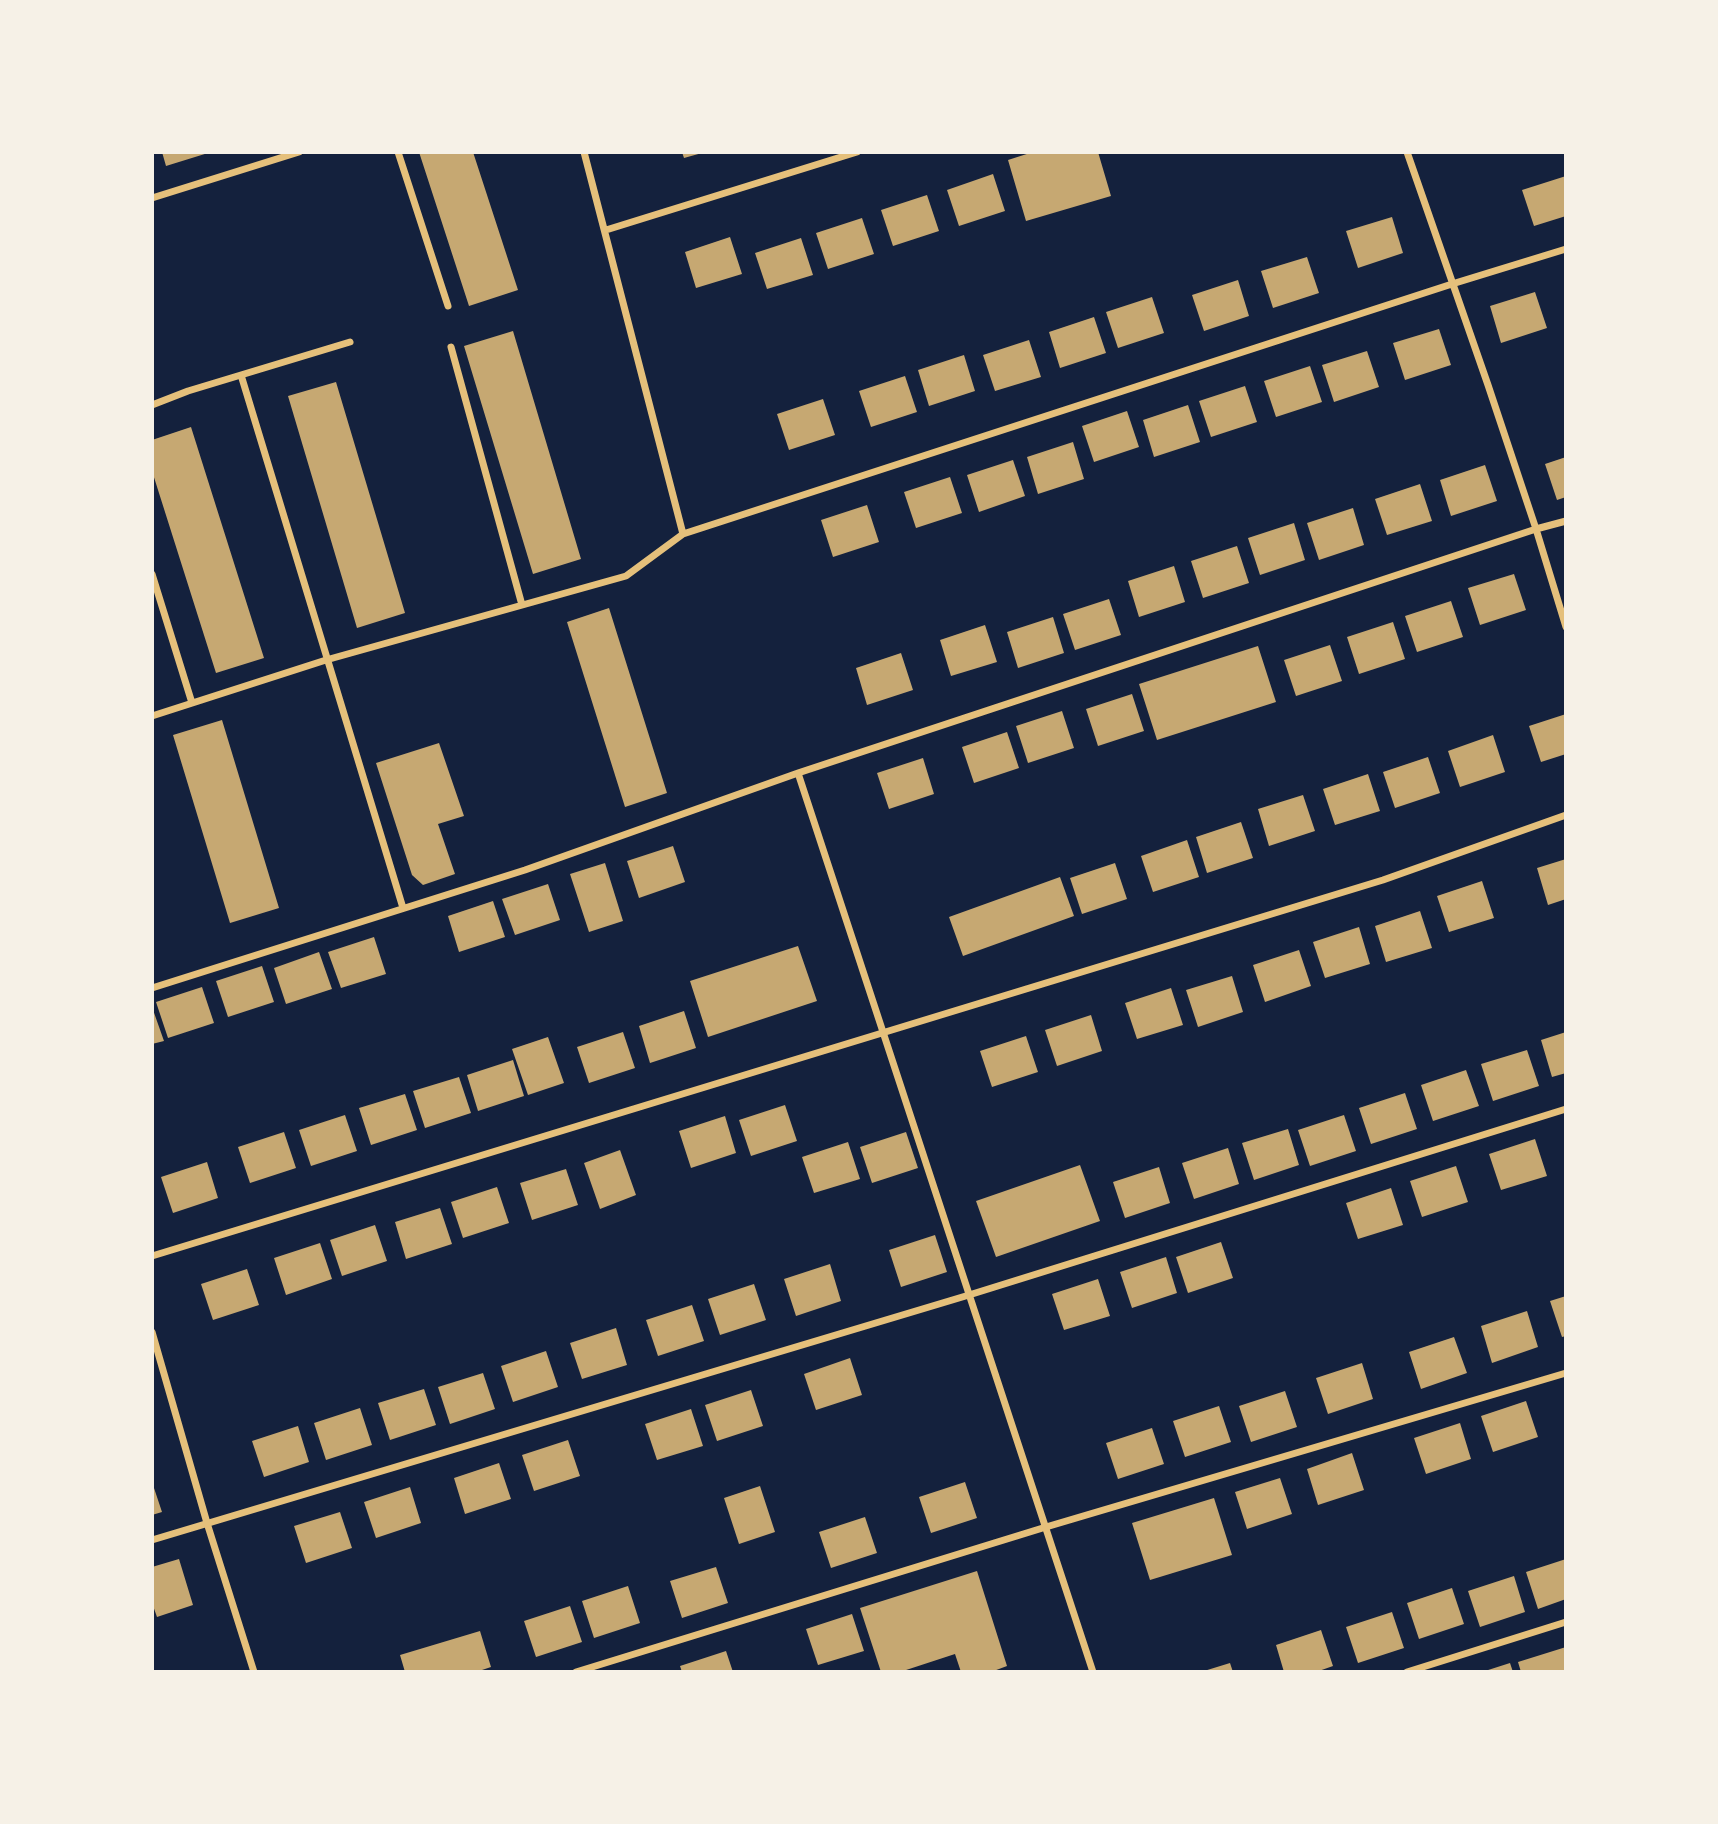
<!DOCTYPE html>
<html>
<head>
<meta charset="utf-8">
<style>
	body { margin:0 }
	#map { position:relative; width:1718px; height:1824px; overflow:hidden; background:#14213d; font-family:Arial,sans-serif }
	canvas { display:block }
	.frame { position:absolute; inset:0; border:154px solid #f6f1e7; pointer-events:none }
</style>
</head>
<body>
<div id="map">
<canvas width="1718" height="1824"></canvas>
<div class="frame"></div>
</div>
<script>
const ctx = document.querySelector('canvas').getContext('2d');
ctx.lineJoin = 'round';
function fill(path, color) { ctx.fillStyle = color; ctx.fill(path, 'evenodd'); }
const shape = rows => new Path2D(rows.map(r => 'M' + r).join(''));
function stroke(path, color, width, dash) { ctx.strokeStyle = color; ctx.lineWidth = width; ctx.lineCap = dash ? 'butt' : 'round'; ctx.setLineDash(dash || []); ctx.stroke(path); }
const building = shape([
	[162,152,207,152,208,153,166,166],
	[419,152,473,152,518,290,469,306],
	[682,152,702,152,702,153,684,158],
	[1033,152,1098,152,1111,196,1026,221,1008,160],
	[993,174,1005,211,959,226,947,190],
	[1566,176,1566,216,1534,226,1522,190],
	[927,195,939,231,893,246,881,210],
	[1392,217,1403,253,1358,268,1346,231],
	[862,218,874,254,828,269,816,233],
	[730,237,742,274,696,288,685,252],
	[801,238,813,275,767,289,755,253],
	[1307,257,1319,293,1273,308,1261,271],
	[1238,280,1249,316,1204,331,1192,295],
	[1535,292,1547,328,1501,343,1490,306],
	[1152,297,1164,333,1118,348,1106,312],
	[1094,317,1106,353,1060,368,1049,332],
	[1439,329,1451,365,1405,380,1393,343],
	[513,331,581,559,533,574,464,346],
	[1029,340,1041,377,995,391,983,355],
	[1367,351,1379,387,1334,402,1322,365],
	[964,355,975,391,929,406,918,370],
	[1310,366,1322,402,1276,417,1264,381],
	[905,376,917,412,871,427,859,391],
	[336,382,405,613,357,628,288,396],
	[1245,386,1257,422,1211,437,1199,401],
	[823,399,835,435,789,450,777,414],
	[1188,405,1200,442,1154,457,1143,420],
	[1127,411,1139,447,1094,462,1082,426],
	[191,427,264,658,216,673,152,471,152,440],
	[1073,442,1084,479,1038,494,1027,457],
	[1566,457,1566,497,1557,500,1545,464],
	[1013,460,1025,496,979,512,967,475],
	[1485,465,1497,501,1451,516,1440,480],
	[950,477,962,513,916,528,904,492],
	[1420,484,1432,521,1387,535,1375,499],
	[867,505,879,542,833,557,821,520],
	[1353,508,1364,545,1319,560,1307,523],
	[1294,523,1305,560,1260,575,1248,538],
	[1237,546,1249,583,1203,598,1191,561],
	[1174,566,1185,602,1139,617,1128,581],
	[1514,574,1526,610,1480,625,1468,588],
	[1109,599,1121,635,1075,650,1063,614],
	[1451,601,1463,637,1417,652,1405,616],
	[609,608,667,793,625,807,567,622],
	[1053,617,1064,653,1018,668,1007,632],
	[1393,622,1405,659,1359,674,1347,637],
	[985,625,997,662,951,676,940,640],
	[1330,645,1342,681,1296,696,1284,660],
	[1258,646,1276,702,1157,740,1139,684],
	[901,653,913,690,867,705,856,668],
	[1132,694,1144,731,1098,746,1086,709],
	[1062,711,1074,748,1028,763,1016,726],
	[1566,714,1566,754,1541,762,1529,726],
	[222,720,279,908,230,923,173,735],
	[1007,732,1019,768,974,783,962,747],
	[1493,735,1505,772,1460,787,1448,751],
	[439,743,464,816,438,824,455,874,423,885,412,875,376,763],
	[1428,757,1440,793,1395,808,1383,772],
	[923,758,934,794,889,809,877,773],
	[1368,774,1380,811,1335,825,1323,789],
	[1303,795,1315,831,1269,846,1258,809],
	[1241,822,1253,858,1207,873,1196,837],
	[1187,840,1199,877,1153,892,1141,856],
	[673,846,685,882,639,898,627,861],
	[1566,859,1566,899,1548,905,1537,868],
	[605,863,623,921,589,932,570,874],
	[1115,863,1127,899,1082,914,1070,878],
	[1060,877,1074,916,963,956,949,917],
	[1482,881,1494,918,1449,932,1437,896],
	[548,884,560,920,515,935,502,899],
	[493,901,505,937,459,952,448,916],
	[1420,911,1432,948,1386,962,1375,926],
	[1359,927,1370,964,1325,978,1313,942],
	[374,937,386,974,341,988,328,952],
	[798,946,817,1001,708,1037,690,981],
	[1299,950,1311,986,1265,1002,1253,965],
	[319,952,332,989,286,1004,274,968],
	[262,966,274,1002,228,1017,216,981],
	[1232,976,1243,1012,1198,1027,1186,990],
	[202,987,214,1023,168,1038,156,1002],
	[1171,988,1183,1025,1137,1039,1125,1003],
	[152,1007,164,1041,152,1044],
	[684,1011,696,1048,650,1063,639,1026],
	[1091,1015,1102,1051,1057,1066,1045,1030],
	[623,1032,635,1068,589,1083,577,1047],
	[1566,1032,1566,1073,1552,1077,1541,1040],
	[1026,1036,1038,1072,992,1087,980,1051],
	[548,1037,564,1083,528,1095,512,1049],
	[1527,1050,1539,1086,1493,1101,1481,1064],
	[513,1060,524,1096,478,1111,467,1075],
	[1466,1070,1479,1106,1433,1121,1421,1085],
	[459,1077,471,1113,425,1128,413,1091],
	[1405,1093,1417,1129,1371,1144,1359,1108],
	[405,1094,417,1130,371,1145,359,1108],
	[785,1105,797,1141,751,1156,739,1120],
	[345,1115,357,1151,311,1166,299,1130],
	[1344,1115,1356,1151,1310,1166,1298,1130],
	[725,1116,736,1153,691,1168,679,1131],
	[1288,1129,1299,1165,1254,1180,1242,1143],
	[284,1132,296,1168,250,1183,238,1147],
	[906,1132,918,1168,872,1183,860,1147],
	[1535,1139,1547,1176,1501,1190,1489,1154],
	[848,1142,860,1179,814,1193,802,1157],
	[1228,1148,1239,1184,1194,1199,1182,1163],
	[620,1150,636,1195,600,1209,584,1163],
	[207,1162,218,1198,173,1213,161,1177],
	[1080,1165,1100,1221,996,1257,976,1201],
	[1456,1166,1468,1202,1422,1217,1410,1181],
	[1159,1167,1170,1203,1125,1218,1113,1182],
	[566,1169,578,1205,532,1220,520,1183],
	[497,1187,509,1223,463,1238,451,1202],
	[1391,1188,1403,1225,1358,1239,1346,1203],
	[440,1208,452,1244,406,1259,395,1222],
	[375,1225,387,1261,342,1276,330,1240],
	[935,1235,947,1272,901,1287,889,1250],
	[1221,1242,1233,1278,1188,1293,1176,1257],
	[320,1243,332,1279,286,1295,274,1258],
	[1166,1257,1177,1293,1132,1308,1120,1272],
	[830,1264,841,1301,796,1316,784,1279],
	[247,1269,259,1305,213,1320,201,1284],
	[1098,1279,1110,1316,1064,1330,1052,1294],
	[754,1284,766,1320,720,1335,708,1299],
	[1566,1296,1566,1336,1562,1337,1550,1301],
	[692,1305,704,1341,658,1356,646,1320],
	[1527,1311,1538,1347,1492,1363,1481,1326],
	[616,1328,627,1365,582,1379,570,1343],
	[1454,1337,1467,1373,1421,1389,1409,1352],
	[546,1351,558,1387,513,1402,501,1366],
	[850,1358,862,1395,816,1410,804,1374],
	[1362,1363,1373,1399,1328,1414,1316,1378],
	[483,1373,495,1409,450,1424,438,1387],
	[424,1389,436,1425,390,1440,378,1403],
	[751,1390,763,1426,717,1441,705,1405],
	[1285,1391,1297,1427,1251,1442,1239,1406],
	[1526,1401,1538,1437,1493,1452,1481,1416],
	[1219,1406,1231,1442,1185,1457,1173,1421],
	[360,1408,372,1445,326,1460,314,1423],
	[691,1409,703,1446,657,1460,645,1424],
	[1460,1423,1471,1459,1426,1474,1414,1438],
	[298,1426,309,1462,264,1477,252,1441],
	[1152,1428,1164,1464,1118,1479,1106,1443],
	[568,1440,580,1476,534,1491,522,1455],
	[1352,1453,1364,1490,1318,1505,1307,1469],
	[499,1463,511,1499,465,1514,454,1478],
	[1280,1478,1292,1514,1247,1529,1235,1492],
	[152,1482,162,1512,152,1515],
	[965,1482,977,1518,931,1533,919,1497],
	[760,1486,775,1532,739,1544,724,1498],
	[410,1487,421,1523,376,1538,364,1502],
	[1214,1498,1232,1555,1150,1580,1132,1523],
	[340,1512,352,1548,306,1563,294,1526],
	[865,1517,877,1553,831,1568,819,1532],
	[179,1559,193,1605,157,1617,152,1603,152,1567],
	[1566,1559,1566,1599,1538,1609,1526,1572],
	[716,1567,728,1603,682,1618,670,1581],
	[977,1571,1007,1666,991,1672,961,1672,955,1654,900,1672,881,1672,860,1608],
	[1514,1576,1525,1612,1480,1627,1468,1591],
	[628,1586,640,1623,594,1638,582,1601],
	[1452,1588,1464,1624,1419,1639,1407,1603],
	[570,1606,582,1642,536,1657,524,1621],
	[1392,1612,1404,1648,1358,1663,1346,1627],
	[852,1614,864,1651,818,1665,806,1629],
	[1321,1630,1333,1666,1316,1672,1284,1672,1276,1645],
	[480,1631,491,1667,476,1672,405,1672,400,1655],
	[1566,1647,1566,1672,1521,1672,1518,1662],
	[726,1651,733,1672,682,1672,680,1666],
	[1230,1663,1233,1672,1204,1672,1204,1671],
	[1510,1663,1513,1672,1485,1672,1485,1671]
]);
const minor = shape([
	[398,152,448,306],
	[584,152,683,534],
	[1407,152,1488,385,1536,529,1566,627],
	[152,198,299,152],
	[606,230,857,152],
	[451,347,522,605],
	[241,375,403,908],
	[152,405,188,391,350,342],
	[152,574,192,703],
	[152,716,326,660,626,576,683,534,1452,284,1566,249],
	[798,773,1093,1672],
	[152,988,525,870,798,773,1536,529,1566,521],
	[152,1256,1383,880,1566,815],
	[152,1332,207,1523,254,1672],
	[152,1540,969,1295,1566,1109],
	[576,1672,1046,1527,1566,1373],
	[1407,1672,1566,1622]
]);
fill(building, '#c6a872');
stroke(minor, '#e5c07b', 7);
</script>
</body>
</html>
